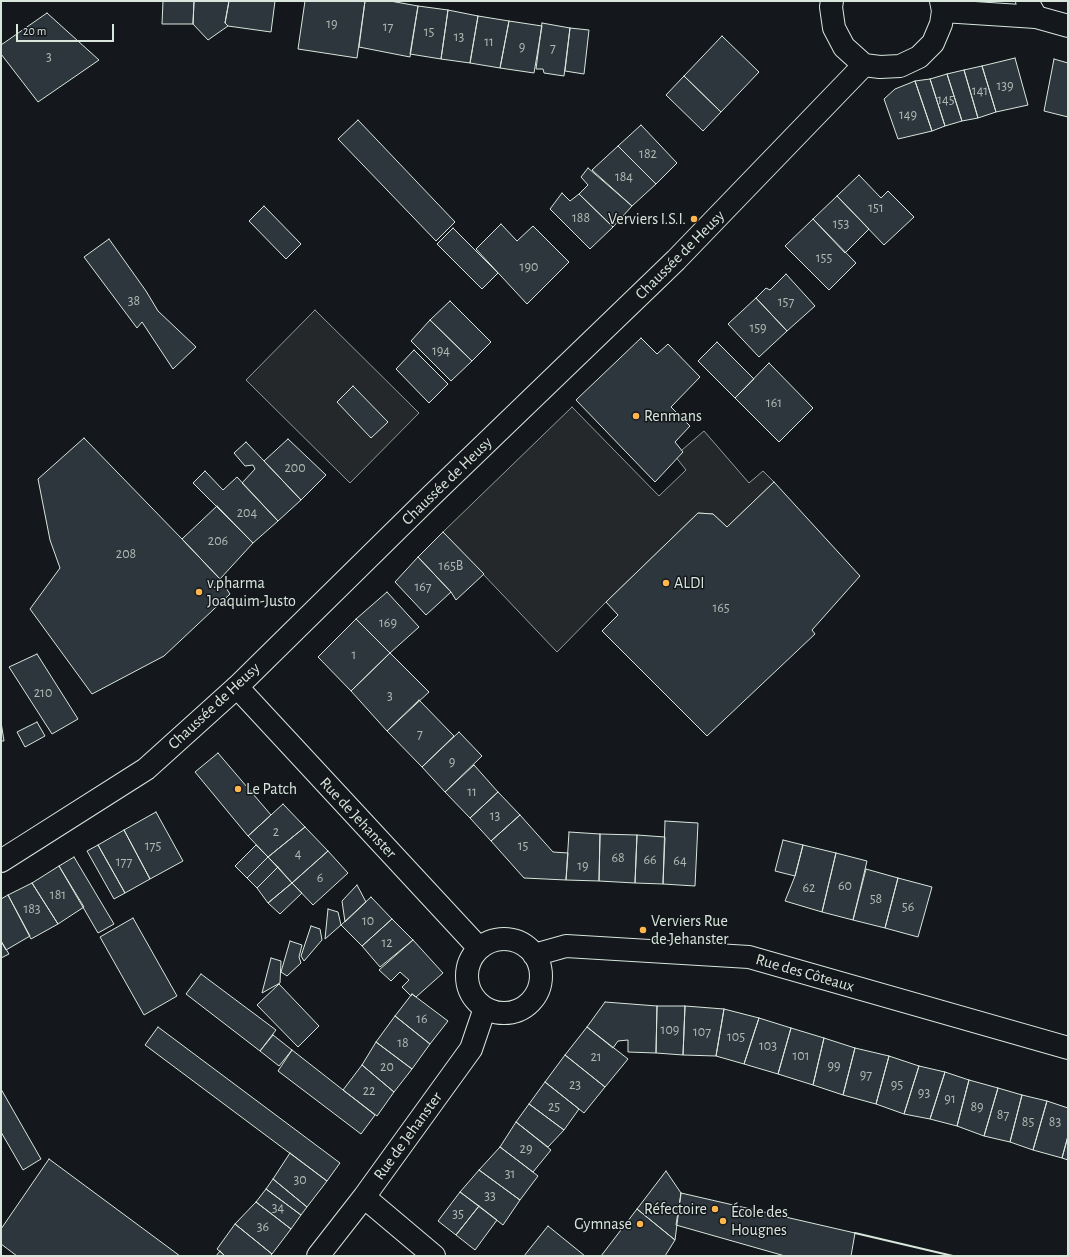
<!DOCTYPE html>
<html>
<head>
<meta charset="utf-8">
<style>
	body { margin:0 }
	#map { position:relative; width:1069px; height:1257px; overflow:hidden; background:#14181c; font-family:"Alegreya Sans",sans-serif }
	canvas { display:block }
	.frame { position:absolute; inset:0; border:2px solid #d8e6dc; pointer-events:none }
	.scale { position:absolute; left:16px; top:24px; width:98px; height:18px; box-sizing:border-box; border:2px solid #d8e6dc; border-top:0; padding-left:5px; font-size:12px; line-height:14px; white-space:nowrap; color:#d8e6dc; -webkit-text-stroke:3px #14181c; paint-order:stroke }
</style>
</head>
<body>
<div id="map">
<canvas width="1069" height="1257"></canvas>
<div class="frame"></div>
<div class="scale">20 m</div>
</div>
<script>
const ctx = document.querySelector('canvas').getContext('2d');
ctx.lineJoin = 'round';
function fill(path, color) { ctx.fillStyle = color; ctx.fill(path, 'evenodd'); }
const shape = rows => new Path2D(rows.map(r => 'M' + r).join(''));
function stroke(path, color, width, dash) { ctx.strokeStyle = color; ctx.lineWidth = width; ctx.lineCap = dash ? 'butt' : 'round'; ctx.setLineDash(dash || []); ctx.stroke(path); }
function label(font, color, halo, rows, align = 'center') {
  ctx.font = font + ' "Alegreya Sans",sans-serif'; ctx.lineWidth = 3; ctx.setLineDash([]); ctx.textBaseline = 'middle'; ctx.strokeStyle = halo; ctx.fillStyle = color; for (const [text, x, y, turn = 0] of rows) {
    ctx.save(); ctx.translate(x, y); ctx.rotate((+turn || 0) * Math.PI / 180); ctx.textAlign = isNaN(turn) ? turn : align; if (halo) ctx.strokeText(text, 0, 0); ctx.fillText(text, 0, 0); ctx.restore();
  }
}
const parking = shape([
	[315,310,419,413,350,483,246,380,315,310],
	[572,407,659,496,686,470,675,456,704,431,749,483,763,471,774,482,727,527,713,514,698,513,606,602,557,652,443,532,572,407]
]);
const building = shape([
	[163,1,194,1,193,24,162,24,163,1],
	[194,1,229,1,225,23,228,26,208,40,193,24,194,1],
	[229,1,275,1,271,32,228,26,225,23,229,1],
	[305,1,365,1,357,58,298,49,305,1],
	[365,1,390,1,418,6,410,57,359,47,365,1],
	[418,6,448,10,441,59,410,54,418,6],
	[448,10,478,16,470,63,441,59,448,10],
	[47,13,99,60,38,102,1,54,1,45,47,13],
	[478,16,509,21,500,68,470,63,478,16],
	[509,21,542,26,534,73,500,68,509,21],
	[542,23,570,28,564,76,544,73,543,69,536,69,542,23],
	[570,28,589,30,584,74,565,71,570,28],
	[722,36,759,72,721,112,684,76,722,36],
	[1015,58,1028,105,996,112,982,66,1015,58],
	[1054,59,1068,63,1068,117,1044,111,1054,59],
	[982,66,996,112,978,118,964,70,982,66],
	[964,70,978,118,962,121,947,74,964,70],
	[947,74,962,121,945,126,930,79,947,74],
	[684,76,721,112,703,131,666,95,684,76],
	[930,79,945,126,932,131,915,81,930,79],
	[915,81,932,131,898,139,884,99,895,89,915,81],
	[358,120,455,222,436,241,338,139,358,120],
	[641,125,677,163,656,184,618,146,641,125],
	[618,146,656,184,632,206,592,170,618,146],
	[588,168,632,206,613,227,579,194,588,185,581,177,588,168],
	[859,175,881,198,888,191,914,217,884,245,837,196,859,175],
	[562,193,570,201,579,194,613,227,590,249,550,209,562,193],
	[837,196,869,229,845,253,813,219,837,196],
	[264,206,301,244,286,259,249,221,264,206],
	[813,219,856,263,829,290,785,246,813,219],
	[501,224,517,241,533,226,569,262,527,304,476,249,501,224],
	[453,228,498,273,482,289,437,244,453,228],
	[109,239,146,291,158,311,196,347,173,369,142,322,137,328,84,257,109,239],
	[786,274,815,306,787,331,756,298,766,288,770,290,786,274],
	[756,298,787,331,759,357,728,324,756,298],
	[450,301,491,342,472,361,430,320,450,301],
	[430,320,472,361,451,381,411,341,430,320],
	[641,338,657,354,668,344,700,377,671,407,690,426,675,442,683,452,655,482,576,400,641,338],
	[717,342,754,379,735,398,698,361,717,342],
	[414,350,448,384,429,403,396,369,414,350],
	[769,363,813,408,779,442,735,398,769,363],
	[353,386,388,422,371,438,337,402,353,386],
	[84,438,182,539,220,579,230,594,164,656,92,694,30,609,60,568,50,540,38,479,84,438],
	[288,439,326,475,301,500,264,461,288,439],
	[246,442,301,500,278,521,242,483,255,469,253,465,245,466,234,453,246,442],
	[205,471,223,490,237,477,278,521,253,543,193,483,205,471],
	[774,482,860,576,812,630,815,634,707,736,602,631,618,615,606,602,698,513,713,514,727,527,774,482],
	[217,506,253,543,220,579,182,539,217,506],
	[443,532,484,574,456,600,451,592,418,557,443,532],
	[418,557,451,592,426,615,395,582,418,557],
	[387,592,419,627,390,653,356,619,387,592],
	[356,619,390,653,351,691,318,657,356,619],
	[390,653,429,692,387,731,351,691,390,653],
	[37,654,78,719,52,734,9,667,37,654],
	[419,700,454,736,422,767,387,731,419,700],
	[1,722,4,741,1,741,1,722],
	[37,722,45,736,25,747,17,732,37,722],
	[459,732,482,756,445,792,422,767,459,732],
	[218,753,271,815,248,836,195,772,218,753],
	[474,765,498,792,470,818,445,792,474,765],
	[498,792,520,815,491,841,470,818,498,792],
	[283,804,305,827,268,857,248,836,283,804],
	[156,812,183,861,150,879,124,830,156,812],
	[520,815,553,852,568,853,566,880,524,878,491,841,520,815],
	[665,821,698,823,695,886,663,884,665,821],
	[305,827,328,851,292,883,268,857,305,827],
	[124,830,150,879,125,893,98,845,124,830],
	[569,832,600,834,599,881,566,880,569,832],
	[600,834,637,835,635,883,599,881,600,834],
	[637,835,665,837,663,884,635,883,637,835],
	[783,840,803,845,795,876,775,871,783,840],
	[98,845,125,893,114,899,87,851,98,845],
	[256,845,268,857,247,878,235,866,256,845],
	[803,845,836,853,822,912,785,901,795,876,803,845],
	[328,851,348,873,313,905,292,883,328,851],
	[836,853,867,861,853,920,822,912,836,853],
	[74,857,114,924,98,933,59,866,74,857],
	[268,857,278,867,257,888,247,878,268,857],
	[59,866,84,907,58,924,32,883,59,866],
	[278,867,292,883,268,903,257,888,278,867],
	[866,869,898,878,885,928,853,920,866,869],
	[898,878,932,887,918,937,885,928,898,878],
	[32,883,58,924,31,939,8,895,32,883],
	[292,883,302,893,280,914,268,903,292,883],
	[357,885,366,902,345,922,342,901,357,885],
	[8,895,30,936,6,950,1,941,1,899,8,895],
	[371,897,392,919,362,946,341,925,371,897],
	[328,909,338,912,341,925,325,939,328,909],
	[133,918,177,996,144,1015,100,937,133,918],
	[392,919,413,940,380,967,362,946,392,919],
	[311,926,320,929,322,940,304,961,301,956,311,926],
	[413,940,443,973,416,997,412,994,411,996,402,987,409,980,400,972,391,981,379,970,413,940],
	[1,941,9,954,1,958,1,941],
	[290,941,302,945,299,957,301,963,287,976,281,972,290,941],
	[271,958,281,961,280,983,262,993,271,958],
	[201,974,276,1030,260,1051,186,994,201,974],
	[279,984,319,1026,298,1047,257,1005,279,984],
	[412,994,448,1021,430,1044,395,1016,412,994],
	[605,1002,657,1006,656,1053,628,1052,628,1040,618,1041,613,1048,587,1027,605,1002],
	[657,1006,685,1006,683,1055,656,1053,657,1006],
	[685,1006,724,1009,716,1056,683,1055,685,1006],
	[724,1009,759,1018,744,1064,716,1056,724,1009],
	[395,1016,430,1044,412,1069,376,1042,395,1016],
	[759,1018,791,1028,778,1074,744,1064,759,1018],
	[158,1027,340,1163,327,1181,145,1045,158,1027],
	[587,1027,628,1059,605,1087,565,1055,587,1027],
	[791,1028,824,1038,813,1085,778,1074,791,1028],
	[273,1035,292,1050,279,1066,260,1051,273,1035],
	[824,1038,855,1048,843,1095,813,1085,824,1038],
	[376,1042,412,1069,394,1092,362,1065,376,1042],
	[855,1048,889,1056,876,1104,843,1095,855,1048],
	[292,1050,375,1115,361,1134,278,1071,292,1050],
	[565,1055,605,1087,584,1113,545,1082,565,1055],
	[889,1056,919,1066,904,1114,876,1104,889,1056],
	[362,1065,394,1092,377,1116,343,1090,362,1065],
	[919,1066,945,1072,930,1119,904,1114,919,1066],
	[945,1072,969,1080,957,1126,930,1119,945,1072],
	[969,1080,998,1088,984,1136,957,1126,969,1080],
	[545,1082,579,1109,564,1130,529,1104,545,1082],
	[998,1088,1022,1095,1010,1142,984,1136,998,1088],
	[1,1089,41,1159,23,1170,1,1132,1,1089],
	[1022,1095,1047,1101,1033,1150,1010,1142,1022,1095],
	[1047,1101,1068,1108,1068,1136,1062,1158,1033,1150,1047,1101],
	[529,1104,564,1130,548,1147,516,1122,529,1104],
	[516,1122,551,1150,533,1172,500,1147,516,1122],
	[1068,1136,1068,1160,1062,1158,1068,1136],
	[500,1147,538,1176,520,1200,479,1170,500,1147],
	[290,1153,327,1181,307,1207,273,1179,290,1153],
	[49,1159,180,1256,17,1256,1,1244,1,1229,49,1159],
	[479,1170,520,1200,503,1225,460,1192,479,1170],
	[666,1171,681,1193,675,1240,637,1209,666,1171],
	[273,1179,307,1207,301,1215,266,1189,273,1179],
	[266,1189,301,1215,291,1229,256,1202,266,1189],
	[460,1192,479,1206,456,1235,438,1221,460,1192],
	[681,1193,855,1233,851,1256,785,1256,676,1225,681,1193],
	[256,1202,291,1229,272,1254,235,1224,256,1202],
	[479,1206,497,1220,475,1250,456,1235,479,1206],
	[637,1209,675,1240,665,1256,601,1256,637,1209],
	[235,1224,272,1254,270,1256,225,1256,217,1249,235,1224],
	[548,1226,585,1256,524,1256,548,1226],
	[220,1251,225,1256,216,1256,220,1251]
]);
const street = shape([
	[1027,1,1036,17],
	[237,687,479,948],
	'467 976a37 37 0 1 1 74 0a37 37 0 1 1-74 0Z',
	[534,955,566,946,749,957,1068,1048],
	[364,1197,434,1256],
	[318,1256,364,1197,471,1049,485,1008]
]);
const secondary = shape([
	[832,1,831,7,834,28,844,47,864,65,880,67,900,66,919,57,933,43,941,24,943,11,941,1],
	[943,11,1036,17,1068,26],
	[1,861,146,769,237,687,429,498,676,260,864,65]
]);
const wall = shape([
	[855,1233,953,1256]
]);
const markers = [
	[694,219,4,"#ffb74d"],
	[636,416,4,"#ffb74d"],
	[666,583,4,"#ffb74d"],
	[199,592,4,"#ffb74d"],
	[238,789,4,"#ffb74d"],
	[643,930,4,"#ffb74d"],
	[715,1209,4,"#ffb74d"],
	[723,1221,4,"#ffb74d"],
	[640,1224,4,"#ffb74d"]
];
const numberNames = [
	["19",332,24],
	["17",388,27],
	["15",429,32],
	["13",459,37],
	["11",489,42],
	["9",522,47],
	["7",553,48],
	["3",49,57],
	["139",1005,86],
	["141",980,91],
	["145",946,100],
	["149",908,115],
	["182",648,154],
	["184",624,177],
	["151",876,208],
	["188",581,218],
	["153",841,224],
	["155",824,258],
	["190",529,267],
	["38",134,301],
	["157",786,302],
	["159",758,328],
	["194",441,351],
	["161",774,403],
	["200",295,468],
	["204",247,513],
	["206",218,541],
	["208",126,554],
	["165B",451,566],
	["167",423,587],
	["165",721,608],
	["169",388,623],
	["1",354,655],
	["210",43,693],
	["3",390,696],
	["7",420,734],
	["9",452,762],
	["11",472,792],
	["13",495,816],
	["2",276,832],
	["175",153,846],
	["15",523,846],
	["4",298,854],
	["68",618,858],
	["66",650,860],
	["64",680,861],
	["177",124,862],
	["19",583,866],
	["6",320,878],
	["60",845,886],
	["62",809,888],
	["181",58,895],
	["58",876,899],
	["56",908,907],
	["183",32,909],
	["10",368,921],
	["12",387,943],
	["16",422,1019],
	["109",670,1030],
	["107",702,1032],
	["105",736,1037],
	["18",403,1043],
	["103",768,1046],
	["101",801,1056],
	["21",596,1057],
	["99",834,1066],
	["20",387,1067],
	["97",866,1075],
	["23",575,1085],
	["95",897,1085],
	["22",369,1091],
	["93",924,1093],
	["91",950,1099],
	["25",554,1107],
	["89",977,1107],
	["87",1003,1115],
	["85",1028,1122],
	["83",1055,1122],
	["29",526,1149],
	["31",510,1174],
	["30",300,1180],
	["33",490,1196],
	["34",278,1208],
	["35",458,1214],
	["36",263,1227]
];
const poiNames = [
	["Verviers I.S.I.",686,219,"right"],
	["Renmans",644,416],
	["v.pharma",207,583],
	["Joaquim-Justo",207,601],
	["ALDI",674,583],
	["Le Patch",246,789],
	["Verviers Rue",651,921],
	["de Jehanster",651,939],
	["Réfectoire",707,1209,"right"],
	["École des",731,1212],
	["Hougnes",731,1230],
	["Gymnase",632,1224,"right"]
];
const streetNames = [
	["Chaussée de Heusy",680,255,-45],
	["Chaussée de Heusy",447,481,-44],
	["Chaussée de Heusy",214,706,-43],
	["Rue de Jehanster",358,818,47],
	["Rue des Côteaux",805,973,16],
	["Rue de Jehanster",408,1136,-54]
];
fill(parking, '#24282b');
stroke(parking, '#939e99', 1);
fill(building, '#2c363c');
stroke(building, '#d8e6dc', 1);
stroke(street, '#d8e6dc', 24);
stroke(secondary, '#d8e6dc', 24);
stroke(street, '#14181c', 22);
stroke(secondary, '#14181c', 22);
stroke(wall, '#d8e6dc', 2);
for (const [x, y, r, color] of markers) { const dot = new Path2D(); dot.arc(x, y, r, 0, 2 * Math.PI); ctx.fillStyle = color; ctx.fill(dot); stroke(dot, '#14181c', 1.5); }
label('14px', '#adbab4', null, numberNames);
label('16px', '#d8e6dc', '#14181c', poiNames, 'left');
label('16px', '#d8e6dc', '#14181c', streetNames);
</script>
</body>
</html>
